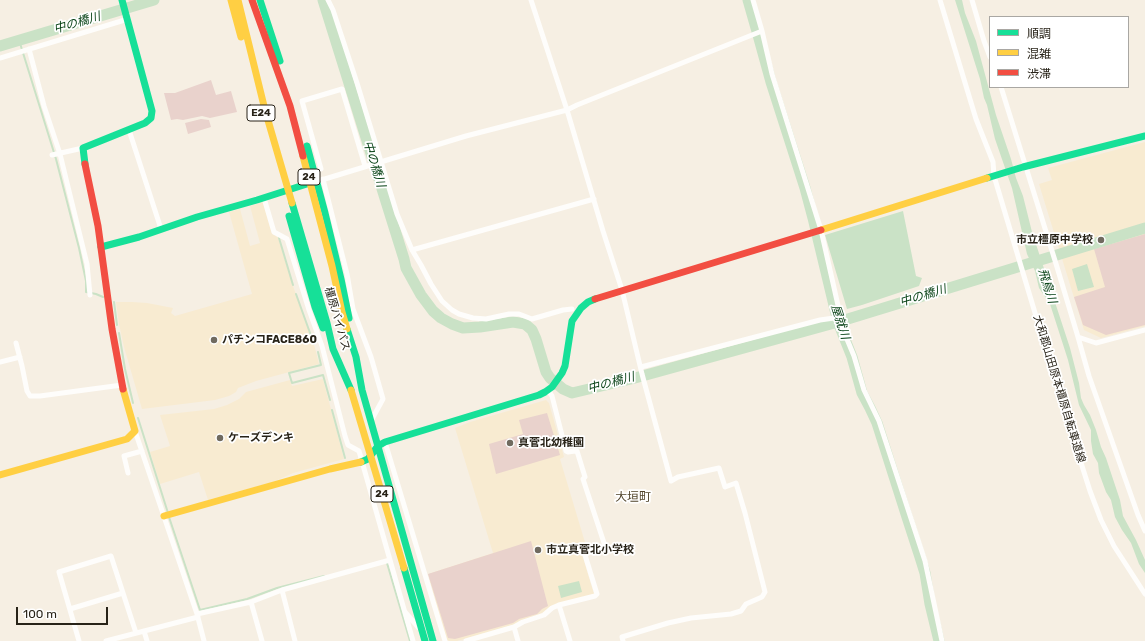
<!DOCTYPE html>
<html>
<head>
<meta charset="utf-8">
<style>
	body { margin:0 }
	#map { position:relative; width:1145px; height:641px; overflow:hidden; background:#f6efe3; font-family:Rubik,"Noto Sans JP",sans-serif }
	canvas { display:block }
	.legend { position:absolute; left:989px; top:16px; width:140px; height:72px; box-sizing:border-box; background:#fff; border:1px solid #a9a7a3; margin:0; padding:5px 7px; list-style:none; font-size:12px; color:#282318 }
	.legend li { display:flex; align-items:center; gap:8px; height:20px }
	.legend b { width:20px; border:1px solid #a9a7a3 }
	.scale { position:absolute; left:16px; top:607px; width:92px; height:18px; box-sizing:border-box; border:2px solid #282318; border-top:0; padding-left:5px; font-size:12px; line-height:14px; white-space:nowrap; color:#282318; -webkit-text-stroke:3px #fff; paint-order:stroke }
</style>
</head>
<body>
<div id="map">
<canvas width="1145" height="641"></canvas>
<ul class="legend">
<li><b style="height:5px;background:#16e098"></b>順調</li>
<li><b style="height:5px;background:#ffcf43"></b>混雑</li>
<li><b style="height:5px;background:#f24e42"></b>渋滞</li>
</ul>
<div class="scale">100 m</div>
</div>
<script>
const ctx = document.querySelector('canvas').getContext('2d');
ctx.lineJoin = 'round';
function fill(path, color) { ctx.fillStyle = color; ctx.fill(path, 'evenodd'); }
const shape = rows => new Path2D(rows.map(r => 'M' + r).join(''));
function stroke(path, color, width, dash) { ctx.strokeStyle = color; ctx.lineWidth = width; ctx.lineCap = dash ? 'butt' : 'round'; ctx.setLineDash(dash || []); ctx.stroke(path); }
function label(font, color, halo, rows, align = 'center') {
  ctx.font = font + ' Rubik,"Noto Sans JP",sans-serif'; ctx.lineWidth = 3.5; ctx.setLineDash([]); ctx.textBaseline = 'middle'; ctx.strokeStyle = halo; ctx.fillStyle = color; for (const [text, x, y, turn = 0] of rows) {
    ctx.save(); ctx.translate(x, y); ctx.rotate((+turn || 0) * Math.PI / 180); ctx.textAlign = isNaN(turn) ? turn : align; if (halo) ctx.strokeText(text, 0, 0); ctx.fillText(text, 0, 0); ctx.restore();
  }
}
const built = shape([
	[1145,142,1145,326,1101,338,1084,330,1039,184,1052,180,1048,168],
	[263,202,272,234,278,237,293,286,315,348,319,364,256,381,238,388,236,392,229,396,215,400,142,409,124,347,119,324,116,302,132,302,147,303,173,308,171,313,175,316,252,294,229,212,240,209,250,246,260,243,250,206],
	[323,379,344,459,293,473,273,482,208,500,199,472,160,484,150,452,170,446,160,415,214,409,227,405,239,399,246,392,290,380,292,386],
	[546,400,549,403,564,457,560,459,587,549,581,551,594,594,553,606,539,615,519,621,516,624,457,641,450,641,446,640,428,574,493,553,455,428,470,422]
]);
const green = shape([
	[211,80,216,95,231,91,237,112,210,118,202,116,183,120,177,119,171,120,164,93,175,93],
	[201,119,209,120,211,127,188,134,185,123],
	[1145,234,1145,325,1106,335,1083,325,1074,297,1105,287,1094,249],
	[547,413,560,455,496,474,489,444,523,434,519,420],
	[531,541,548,606,542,609,537,614,519,619,513,623,455,639,448,638,428,574]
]);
const water = shape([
	[955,0,962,0,965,13,976,41,996,115,1011,159,1016,178,1023,196,1032,232,1070,348,1079,383,1081,398,1084,405,1090,415,1096,430,1101,447,1106,458,1120,500,1123,516,1136,540,1145,560,1145,573,1139,564,1131,543,1122,530,1115,517,1111,500,1106,492,1099,473,1098,463,1093,454,1091,441,1091,430,1079,405,1068,360,1050,304,1039,288,1035,271,1027,254,1012,188,995,139,987,105,984,98,980,79],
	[903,211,916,276,922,278,919,286,862,305,847,309,825,235],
	[1087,264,1094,287,1078,291,1072,269],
	[579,581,582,592,561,598,558,586]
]);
const stream = shape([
	[19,40,56,159,79,248,86,281,86,292,96,294,103,297],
	[279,238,293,285],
	[296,294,314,344],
	[114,302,117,325],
	[119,333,125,369,133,403],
	[318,352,321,365,289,373,292,383,323,375,330,400],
	[332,410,345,458],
	[138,418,168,513],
	[169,517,200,610,247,599,277,588,324,576],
	[387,563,410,641]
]);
const river = shape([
	[323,0,404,259,406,268,421,295,433,311,441,318,452,324,463,328,480,327,513,322,525,324,532,330,536,339,546,372,550,378,563,389,572,393,635,378,838,322,1145,228],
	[748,0,758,35,771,82,805,188,813,218,838,322,852,357,862,393,870,408,877,423,907,517,920,557,925,573,930,604,939,641],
	[0,46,154,0]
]);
const street = shape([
	[328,0,333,10,357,83,397,214,412,250,421,265,431,284,442,301,452,310,459,314,473,318,486,319,509,314,519,314,532,319,563,310,572,309],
	[531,0,567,110,603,231,622,290,642,374,671,481,678,477,719,468,725,487,736,483,745,513,765,592,762,597,746,604,741,611,731,614,691,618,668,623,622,637,623,641],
	[753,0,762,31,772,74,821,230,844,332,854,356,864,390,879,421,925,561,942,641],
	[940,0,976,119,993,162,994,176,1062,403,1090,491,1101,520,1114,546,1145,594],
	[972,0,984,41,990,57],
	[29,49,44,106,60,154,69,191,87,264,90,295],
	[0,58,128,19],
	[1001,87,1057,267,1078,337,1089,376,1138,515,1145,531],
	[129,130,161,229],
	[52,155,83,148],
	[321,169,302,101,342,89,365,166],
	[323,179,347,274,353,309,371,357,383,399,371,421],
	[315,182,466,136,567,110,577,105,762,31],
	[264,198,274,232,287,239,309,310,322,346,345,436,348,445,359,451,413,641],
	[412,250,594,199],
	[1078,337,1096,343,1145,330],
	[16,343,22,366,27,391,30,396,40,396,122,385],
	[0,362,20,357],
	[641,367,820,320,834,318,840,316],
	[135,431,197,614,204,641],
	[385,442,445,641],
	[128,473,124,456,142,451],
	[282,590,295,641],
	[251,602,262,641],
	[559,605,570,641],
	[70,609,123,593],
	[405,612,418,627],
	[197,614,251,602,282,590,390,560],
	[514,627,518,641],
	[144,631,147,641],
	[79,641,59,572,111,556,136,633],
	[106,641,198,617],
	[466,641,514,627,523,622,544,615,552,608,559,605,595,596,597,594,585,555,587,553,605,546,583,479,585,477,577,451,575,451,568,452,566,451,552,396,548,390]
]);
const fast = shape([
	[260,0,280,61],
	[307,146,325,213,341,279,349,318],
	[85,164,83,148,145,123,151,118,152,111,122,0],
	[987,178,1023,167,1145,136],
	[292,203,327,323,333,349,351,390],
	[289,216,315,307,323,328],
	[101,247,139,237,197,217,257,200,310,183],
	[347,329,356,357,362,390,433,641],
	[361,462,368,459,378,446,385,442,539,395,545,392,552,387,562,373,565,366,572,321,581,308,588,302,595,299],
	[404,568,425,641]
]);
const slow = shape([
	[231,0,241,37],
	[238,0,265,110,292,203],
	[303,156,332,266,342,312,347,329],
	[821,230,987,178],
	[351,390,404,568],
	[0,475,127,439,135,431,123,389],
	[164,516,330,469,361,462]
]);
const jam = shape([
	[252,0,290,106,303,156],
	[85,164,98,226,112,329,123,389],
	[595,299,821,230]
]);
const markers = [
	[1101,240,4,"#706a5f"],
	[214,340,4,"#706a5f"],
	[220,438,4,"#706a5f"],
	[510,443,4,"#706a5f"],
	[538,550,4,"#706a5f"]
];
const shields = [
	[261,113,28],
	[309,177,22],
	[382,494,22]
];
const shieldNames = [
	["E24",261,113],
	["24",309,177],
	["24",382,494]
];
const poiNames = [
	["市立橿原中学校",1093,240,"right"],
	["パチンコFACE860",222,340],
	["ケーズデンキ",228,438],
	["真菅北幼稚園",518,443],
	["市立真菅北小学校",546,550]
];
const streetNames = [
	["橿原バイパス",337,319,74],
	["大和郡山田原本橿原自転車道線",1059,389,73]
];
const waterNames = [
	["中の橋川",77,23,-16],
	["中の橋川",374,164,73],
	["飛鳥川",1047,286,72],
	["中の橋川",923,296,-17],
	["屋就川",840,322,72],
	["中の橋川",611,383,-15]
];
const neighbourhoodNames = [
	["大垣町",633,498]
];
fill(built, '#f8ebd1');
fill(green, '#e9d2cc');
fill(water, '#cae2c6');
stroke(stream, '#cae2c6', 2);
stroke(river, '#cae2c6', 11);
stroke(street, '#fefdfb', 5);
stroke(fast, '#16e098', 7);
stroke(slow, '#ffcf43', 7);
stroke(jam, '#f24e42', 7);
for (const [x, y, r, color] of markers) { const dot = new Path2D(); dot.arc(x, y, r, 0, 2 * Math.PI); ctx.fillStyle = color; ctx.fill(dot); stroke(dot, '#fff', 1.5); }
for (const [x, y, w] of shields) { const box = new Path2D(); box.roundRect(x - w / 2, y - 8, w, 16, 3); ctx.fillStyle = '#fff'; ctx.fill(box); stroke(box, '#282318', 1); }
label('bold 10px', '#282318', null, shieldNames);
label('bold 11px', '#282318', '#fff', poiNames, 'left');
label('11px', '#282318', '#fff', streetNames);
label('italic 12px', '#0a4418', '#fff', waterNames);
label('12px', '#50432a', '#fff', neighbourhoodNames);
</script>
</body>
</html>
